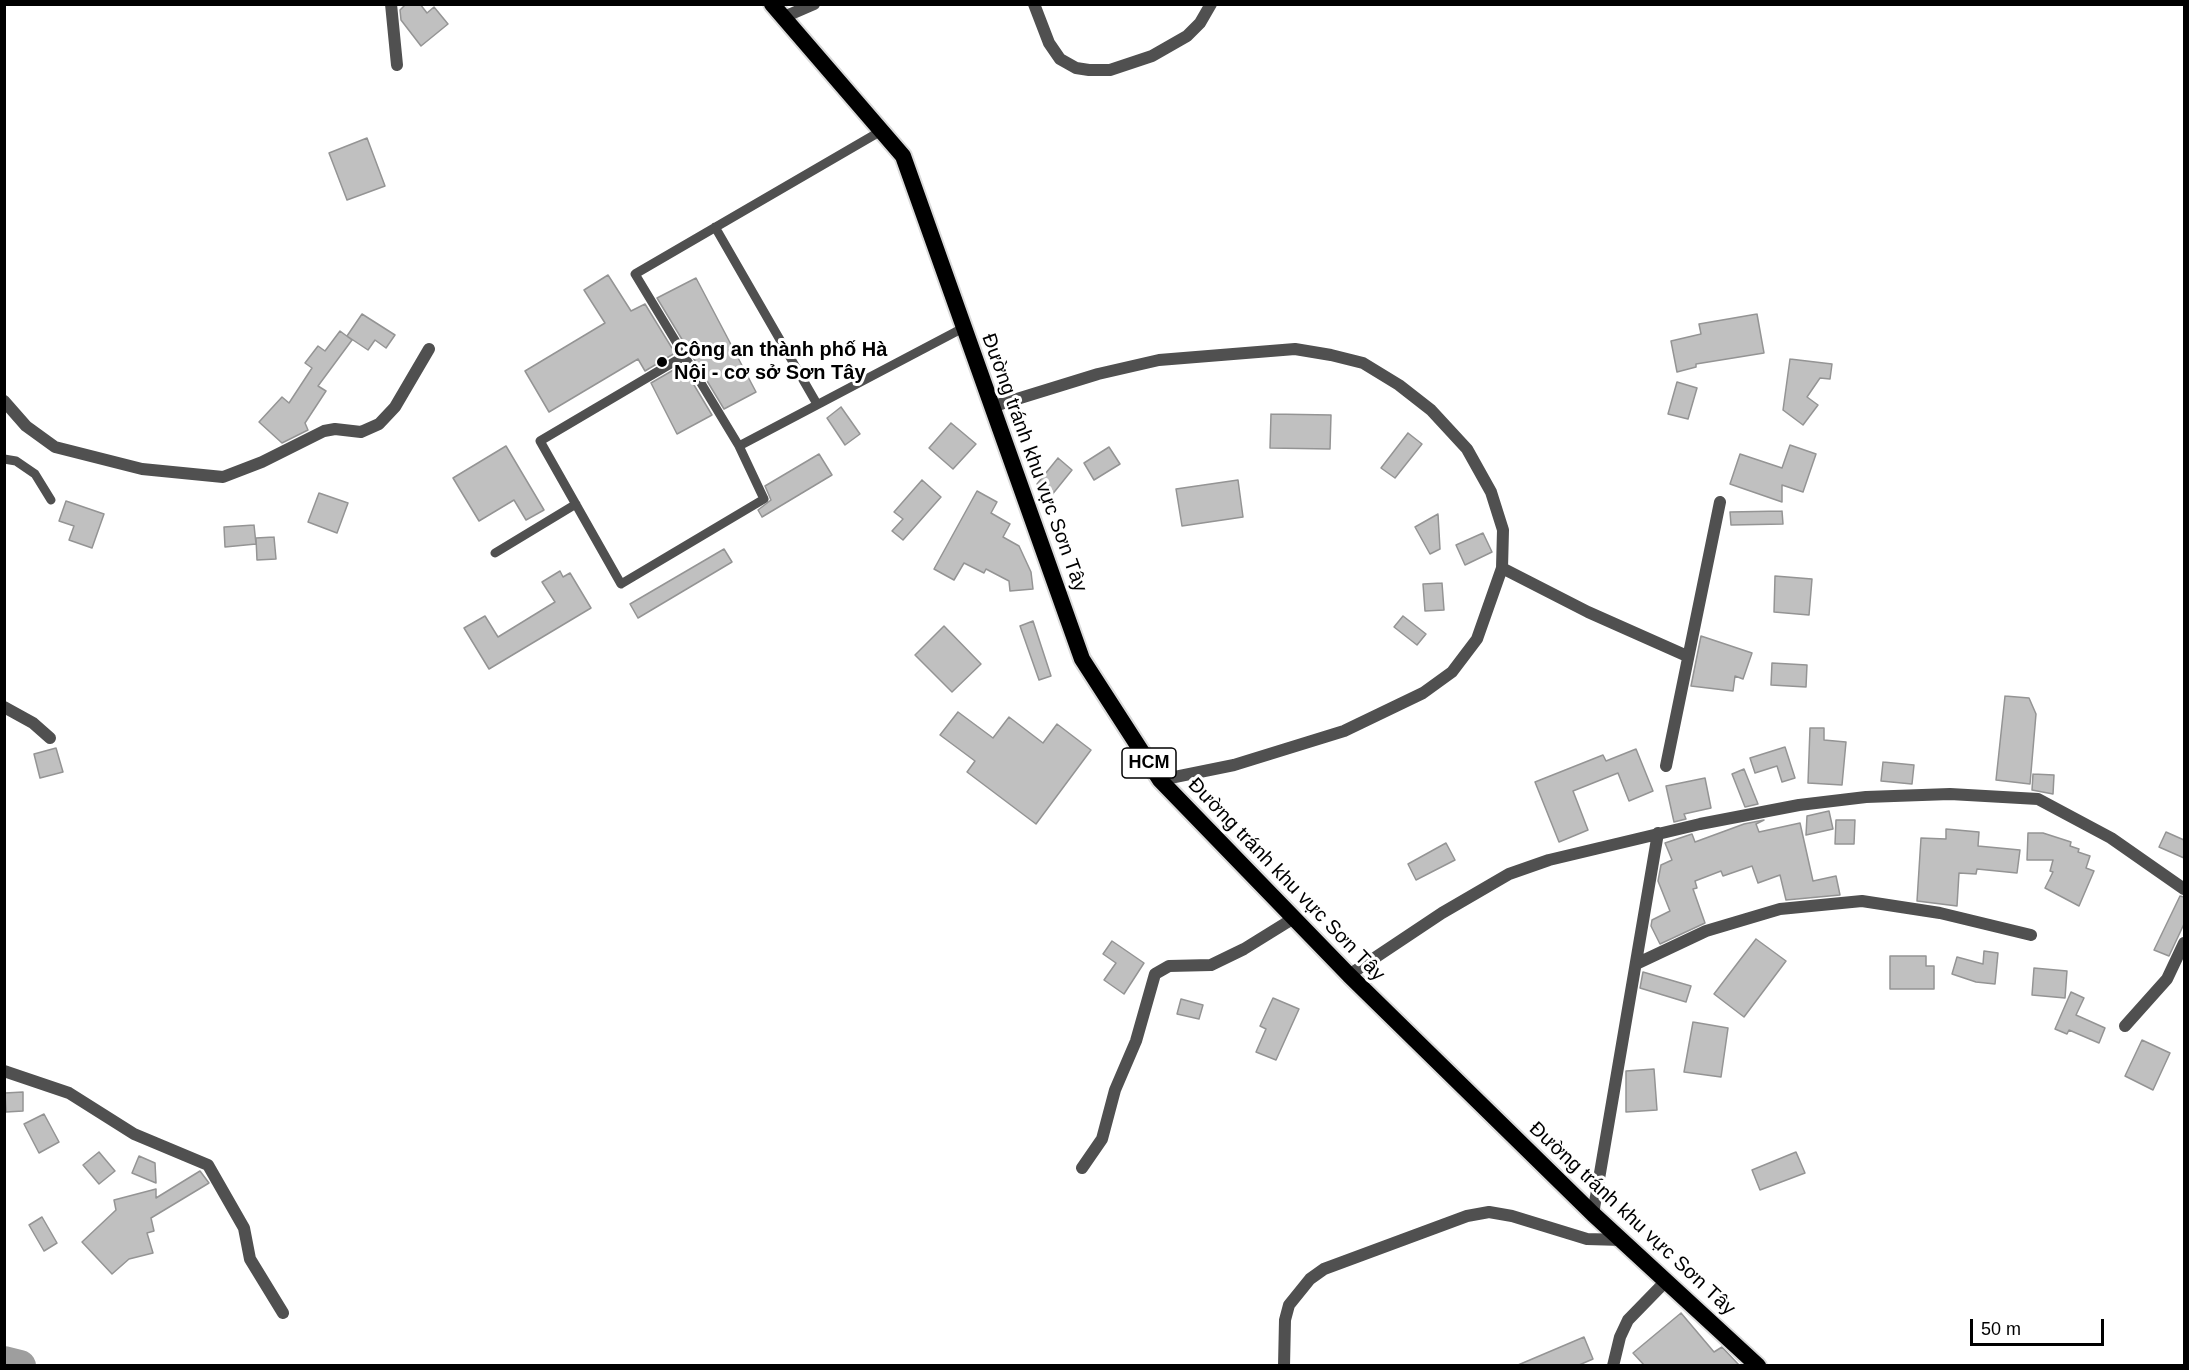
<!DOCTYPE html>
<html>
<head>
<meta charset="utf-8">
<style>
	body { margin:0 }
	#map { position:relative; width:2189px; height:1370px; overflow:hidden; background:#fff; font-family:Arial,sans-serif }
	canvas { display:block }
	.frame { position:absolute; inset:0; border:6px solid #000; pointer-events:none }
	.scale { position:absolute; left:1970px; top:1319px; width:134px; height:27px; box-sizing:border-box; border:3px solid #000; border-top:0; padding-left:8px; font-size:18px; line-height:21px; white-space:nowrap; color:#000; -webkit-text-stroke:4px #fff; paint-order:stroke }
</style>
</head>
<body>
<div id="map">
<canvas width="2189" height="1370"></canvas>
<div class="frame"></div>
<div class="scale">50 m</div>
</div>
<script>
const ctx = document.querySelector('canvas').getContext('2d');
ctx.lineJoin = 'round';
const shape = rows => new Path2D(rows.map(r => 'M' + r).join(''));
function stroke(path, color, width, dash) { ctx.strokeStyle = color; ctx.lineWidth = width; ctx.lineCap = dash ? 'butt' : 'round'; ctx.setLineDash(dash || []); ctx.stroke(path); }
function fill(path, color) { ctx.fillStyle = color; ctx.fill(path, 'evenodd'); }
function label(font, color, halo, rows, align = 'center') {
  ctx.font = font + ' Arial,sans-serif'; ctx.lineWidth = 6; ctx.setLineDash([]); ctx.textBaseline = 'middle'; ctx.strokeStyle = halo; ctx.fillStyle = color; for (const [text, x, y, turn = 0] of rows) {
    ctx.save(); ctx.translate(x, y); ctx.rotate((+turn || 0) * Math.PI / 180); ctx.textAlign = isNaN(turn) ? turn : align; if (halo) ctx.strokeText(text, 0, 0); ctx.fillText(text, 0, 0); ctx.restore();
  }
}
const river = shape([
	[4,1362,20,1366]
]);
const building = shape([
	[406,4,420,4,427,13,434,7,448,24,421,46,401,20,400,10,406,4],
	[367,138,385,186,347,200,329,153,367,138],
	[608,275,631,311,645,304,675,353,645,371,638,359,549,412,525,371,605,323,584,290,608,275],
	[696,278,756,392,724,409,657,298,696,278],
	[362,314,395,335,386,348,375,340,368,350,347,336,362,314],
	[1757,314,1764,353,1696,364,1696,367,1677,372,1671,341,1701,334,1699,324,1757,314],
	[340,331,352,340,318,386,326,391,305,423,308,430,282,443,259,422,282,397,289,403,312,368,305,363,318,346,325,351,340,331],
	[1790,359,1832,364,1830,379,1820,378,1807,397,1818,405,1803,425,1783,410,1790,359],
	[682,365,712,415,677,434,651,383,682,365],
	[1677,382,1697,388,1688,419,1668,414,1677,382],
	[841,407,860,434,845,445,827,418,841,407],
	[1271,414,1331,415,1330,449,1270,448,1271,414],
	[951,423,976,444,953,469,929,448,951,423],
	[1408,433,1422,444,1395,478,1381,468,1408,433],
	[1790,445,1816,454,1803,492,1782,485,1782,502,1730,484,1740,454,1782,468,1790,445],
	[506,446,544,510,526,520,514,500,479,521,453,478,506,446],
	[1109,447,1120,464,1094,480,1084,463,1109,447],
	[819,454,832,475,762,517,758,510,771,500,765,486,819,454],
	[1058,458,1072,470,1051,496,1037,484,1058,458],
	[922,480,941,497,903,540,892,531,903,519,894,512,922,480],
	[1238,480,1243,517,1182,526,1176,489,1238,480],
	[977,491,997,502,991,513,1010,524,1003,537,1019,546,1031,572,1033,589,1010,591,1009,581,986,569,984,573,964,563,954,580,934,569,977,491],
	[319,493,348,503,337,533,308,522,319,493],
	[66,501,104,514,92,548,69,540,74,526,59,521,66,501],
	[1782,511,1783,524,1731,525,1730,512,1782,511],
	[1438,514,1440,549,1430,554,1415,527,1438,514],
	[254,525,256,544,225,547,224,527,254,525],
	[1483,533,1492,552,1465,565,1456,545,1483,533],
	[274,537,276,559,257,560,256,538,274,537],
	[724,549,732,562,638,618,630,604,724,549],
	[560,571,563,577,570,573,591,608,489,669,464,628,485,616,498,637,555,602,542,582,560,571],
	[1775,576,1812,579,1809,615,1774,612,1775,576],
	[1442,583,1444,610,1425,611,1423,584,1442,583],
	[1403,616,1426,634,1417,645,1394,627,1403,616],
	[1033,621,1051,676,1039,680,1020,626,1033,621],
	[944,626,981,664,952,692,915,655,944,626],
	[1701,636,1752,653,1743,679,1735,676,1733,691,1691,686,1701,636],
	[1772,663,1807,665,1806,687,1771,685,1772,663],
	[2005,696,2029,698,2036,714,2030,784,1996,780,2005,696],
	[958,712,993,738,1009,717,1043,743,1057,724,1091,750,1036,824,967,772,975,761,940,735,958,712],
	[1810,728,1824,728,1824,740,1846,742,1842,785,1808,783,1810,728],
	[1785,747,1795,778,1782,782,1777,766,1755,773,1750,758,1785,747],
	[56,748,63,772,40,778,34,754,56,748],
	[1636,749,1653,791,1629,801,1618,773,1573,791,1588,830,1559,842,1535,782,1603,755,1606,761,1636,749],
	[1883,762,1914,765,1912,784,1881,781,1883,762],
	[1744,769,1758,804,1745,807,1732,774,1744,769],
	[2033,774,2054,775,2053,794,2032,790,2033,774],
	[1705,778,1711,808,1684,814,1686,819,1674,822,1666,786,1705,778],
	[1829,811,1833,829,1806,835,1807,816,1829,811],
	[1764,820,1756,824,1759,832,1800,823,1813,881,1836,876,1840,895,1786,900,1780,875,1758,883,1752,866,1723,876,1721,871,1695,881,1697,888,1693,889,1705,923,1660,944,1651,926,1652,920,1670,911,1658,881,1661,865,1672,860,1665,843,1692,834,1695,842,1744,824,1764,820],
	[1836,820,1855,820,1854,844,1835,844,1836,820],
	[1946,829,1979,832,1978,846,2020,850,2017,873,1977,869,1976,874,1959,873,1957,906,1917,901,1921,838,1946,839,1946,829],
	[2166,832,2184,840,2184,858,2159,847,2166,832],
	[2028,833,2043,833,2071,842,2070,846,2079,849,2078,852,2090,856,2086,868,2094,871,2079,906,2045,888,2053,872,2050,871,2053,860,2027,860,2028,833],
	[1446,843,1455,860,1416,880,1408,864,1446,843],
	[2180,896,2184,897,2184,924,2169,956,2154,950,2180,896],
	[1756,939,1786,961,1744,1017,1714,994,1756,939],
	[1112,941,1144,963,1124,994,1104,980,1116,963,1103,954,1112,941],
	[1984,951,1998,953,1995,984,1976,982,1952,974,1957,957,1983,964,1984,951],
	[1890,956,1926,956,1926,966,1934,966,1934,989,1890,989,1890,956],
	[2034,968,2067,971,2065,998,2032,995,2034,968],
	[1643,972,1691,986,1686,1002,1640,988,1643,972],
	[2071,992,2084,998,2076,1015,2105,1028,2099,1043,2069,1030,2067,1034,2055,1029,2071,992],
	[1273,998,1299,1009,1276,1060,1256,1052,1266,1029,1260,1026,1273,998],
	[1181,999,1203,1005,1199,1019,1177,1014,1181,999],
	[1693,1022,1728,1028,1721,1077,1684,1072,1693,1022],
	[2142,1040,2170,1053,2153,1090,2125,1076,2142,1040],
	[1654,1069,1657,1110,1626,1112,1626,1071,1654,1069],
	[23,1092,23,1111,6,1112,5,1093,23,1092],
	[44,1114,59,1142,39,1153,24,1124,44,1114],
	[99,1152,115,1171,99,1184,83,1165,99,1152],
	[1796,1152,1805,1173,1760,1190,1752,1170,1796,1152],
	[139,1156,155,1163,156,1183,132,1173,139,1156],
	[200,1171,209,1183,151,1218,154,1231,147,1233,153,1253,129,1259,112,1274,82,1242,116,1210,114,1200,156,1189,156,1198,200,1171],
	[42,1217,57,1243,44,1251,29,1225,42,1217],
	[1681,1313,1714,1352,1722,1347,1739,1365,1644,1365,1633,1353,1681,1313],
	[1584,1337,1593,1359,1579,1365,1518,1365,1584,1337]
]);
const service = shape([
	[715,227,817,404],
	[684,356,540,441,621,584,764,499,739,446,635,274,881,131],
	[739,446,963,328],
	[4,459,16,461,35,474,51,500],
	[495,553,576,504]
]);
const minor = shape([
	[391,4,397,65],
	[1034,4,1049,43,1060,59,1076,68,1089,70,1110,70,1152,56,1187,36,1200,23,1211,4],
	[784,17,814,4],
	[4,401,26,426,55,447,142,469,223,477,262,462,324,431,335,429,361,432,379,424,395,407,429,349],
	[991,407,1098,374,1159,360,1295,349,1331,355,1363,363,1399,385,1431,410,1467,449,1491,492,1503,530,1502,568,1477,639,1452,672,1423,693,1344,731,1234,765,1160,780],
	[1502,568,1588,612,1687,656],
	[4,707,33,723,50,738],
	[1666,766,1720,502],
	[1636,964,1706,931,1780,909,1862,901,1940,913,2031,935],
	[1349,975,1442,913,1509,874,1549,860,1700,824,1799,805,1866,797,1950,794,2038,799,2111,838,2184,889],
	[2125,1026,2167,979,2184,943],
	[4,1071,69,1093,134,1134,208,1165,244,1228,250,1259,283,1313],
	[1082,1168,1102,1139,1115,1090,1136,1041,1155,974,1169,966,1211,965,1244,949,1294,918],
	[1593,1214,1658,833],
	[1284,1366,1285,1320,1289,1305,1310,1279,1324,1269,1467,1216,1489,1212,1512,1216,1587,1239,1622,1240],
	[1613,1366,1620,1337,1628,1320,1666,1281]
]);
const trunk = shape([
	[772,4,903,156,1082,659,1160,780,1349,975,1593,1214,1758,1366]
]);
const markers = [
	[662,362,6,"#000"]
];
const shields = [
	[1149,763,54]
];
const shieldNames = [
	["HCM",1149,763]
];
const poiNames = [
	["Công an thành phố Hà",674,350],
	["Nội - cơ sở Sơn Tây",674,373]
];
const streetNames = [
	["Đường tránh khu vực Sơn Tây",1034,463,70],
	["Đường tránh khu vực Sơn Tây",1286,880,46],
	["Đường tránh khu vực Sơn Tây",1632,1219,43]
];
stroke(river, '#9e9e9e', 32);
fill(building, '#c0c0c0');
stroke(building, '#949494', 1.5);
stroke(trunk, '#dbdbdb', 20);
stroke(service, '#505050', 9);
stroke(minor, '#505050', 12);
stroke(trunk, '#000', 16);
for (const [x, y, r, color] of markers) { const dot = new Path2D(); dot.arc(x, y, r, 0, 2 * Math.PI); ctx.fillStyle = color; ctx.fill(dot); stroke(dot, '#fff', 2); }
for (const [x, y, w] of shields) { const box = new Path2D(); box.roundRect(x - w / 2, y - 15, w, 30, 4.5); ctx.fillStyle = '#fff'; ctx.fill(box); stroke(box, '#000', 1.5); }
label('bold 18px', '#000', null, shieldNames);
label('bold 20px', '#000', '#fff', poiNames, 'left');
label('20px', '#000', '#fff', streetNames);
</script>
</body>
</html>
